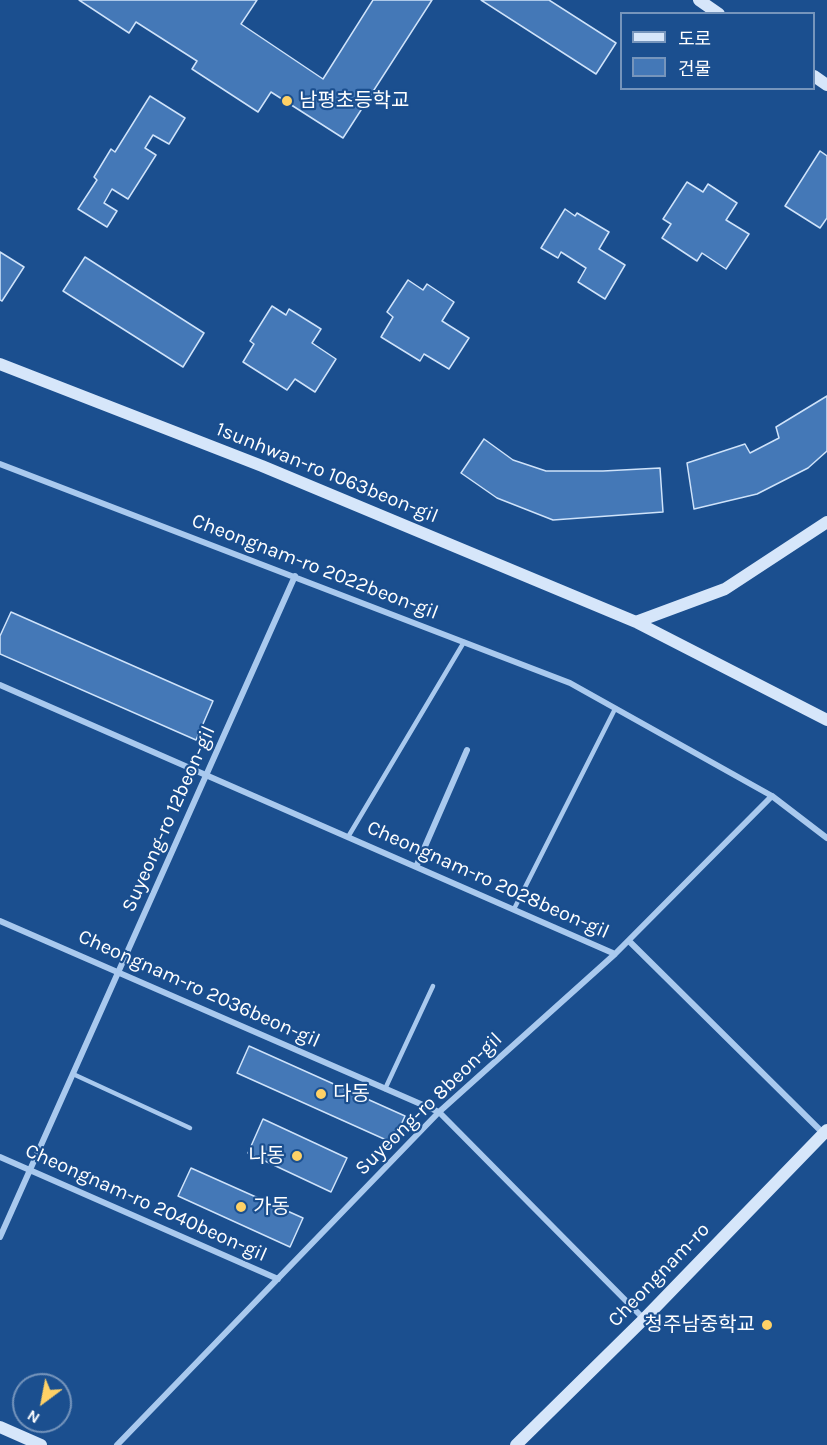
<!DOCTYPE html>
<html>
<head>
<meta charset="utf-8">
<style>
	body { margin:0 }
	#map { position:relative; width:827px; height:1445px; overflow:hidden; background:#1b4f8f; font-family:Karla,"Noto Sans KR",sans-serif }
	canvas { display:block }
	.legend { position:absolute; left:620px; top:12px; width:195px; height:78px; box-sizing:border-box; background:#1b4f8f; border:2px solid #7695bc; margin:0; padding:8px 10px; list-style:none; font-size:18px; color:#fff }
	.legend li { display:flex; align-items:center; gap:12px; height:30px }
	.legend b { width:30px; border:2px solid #7695bc }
	.north { position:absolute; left:12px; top:1373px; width:60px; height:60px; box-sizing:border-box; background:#1b4f8f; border:2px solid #7695bc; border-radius:50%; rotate:212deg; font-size:16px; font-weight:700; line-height:24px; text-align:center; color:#fff }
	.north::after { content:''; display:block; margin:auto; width:21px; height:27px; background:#ffd166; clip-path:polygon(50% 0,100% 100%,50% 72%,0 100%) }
</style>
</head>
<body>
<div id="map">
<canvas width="827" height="1445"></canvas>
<ul class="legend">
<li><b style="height:8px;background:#d6e6fa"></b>도로</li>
<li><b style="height:16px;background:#4478b7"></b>건물</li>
</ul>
<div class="north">N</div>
</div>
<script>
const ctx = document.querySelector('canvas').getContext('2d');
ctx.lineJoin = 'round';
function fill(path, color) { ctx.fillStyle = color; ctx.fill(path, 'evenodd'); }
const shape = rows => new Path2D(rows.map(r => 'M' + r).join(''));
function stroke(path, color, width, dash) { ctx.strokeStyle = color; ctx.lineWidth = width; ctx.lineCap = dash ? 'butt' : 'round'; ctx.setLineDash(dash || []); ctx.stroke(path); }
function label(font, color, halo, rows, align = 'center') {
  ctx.font = font + ' Karla,"Noto Sans KR",sans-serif'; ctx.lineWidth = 4.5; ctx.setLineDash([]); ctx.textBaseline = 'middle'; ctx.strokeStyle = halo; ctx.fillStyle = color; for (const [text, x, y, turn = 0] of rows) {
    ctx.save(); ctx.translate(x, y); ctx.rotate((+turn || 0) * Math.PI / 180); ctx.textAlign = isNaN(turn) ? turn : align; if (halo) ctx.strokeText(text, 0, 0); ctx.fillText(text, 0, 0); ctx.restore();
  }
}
const building = shape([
	[79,0,257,0,241,24,323,79,373,0,432,0,343,138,271,92,258,112,192,69,197,61,136,22,129,33,79,0],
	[481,0,549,0,616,43,596,74,481,0],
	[150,96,185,118,169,144,153,135,145,148,156,155,128,199,112,189,104,203,117,211,107,227,78,209,97,180,94,177,111,149,115,152,150,96],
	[820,151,827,156,827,218,820,228,785,206,820,151],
	[687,182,703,192,708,184,737,203,726,220,749,234,726,269,702,253,697,261,662,238,671,224,663,219,687,182],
	[565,209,575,216,577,213,609,232,599,249,625,265,605,299,578,282,586,268,561,252,558,258,541,248,565,209],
	[0,252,24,267,2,301,0,300,0,252],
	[85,257,204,333,183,367,63,291,85,257],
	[408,280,423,290,427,284,454,302,442,321,469,338,449,369,424,354,420,361,381,337,393,317,387,312,408,280],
	[272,306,286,315,289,309,321,329,312,343,336,359,315,392,295,379,287,390,243,362,254,344,250,341,272,306],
	[827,396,827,451,808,468,757,494,694,509,687,463,745,444,750,453,779,438,776,427,827,396],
	[484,439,513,460,546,471,603,471,660,468,663,512,553,520,497,498,461,473,484,439],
	[11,612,213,701,196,740,0,654,0,636,11,612],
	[249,1046,405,1116,393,1143,237,1073,249,1046],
	[263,1119,347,1158,331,1192,248,1153,263,1119],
	[191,1168,303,1218,290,1247,178,1196,191,1168]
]);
const lane = shape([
	[348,837,464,642],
	[514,909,615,709],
	[73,1074,190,1128],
	[385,1089,433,986]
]);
const street = shape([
	[0,464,570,683,772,796,827,838],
	[0,685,615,954],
	[416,867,467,750],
	[0,921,439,1112,644,1319],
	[629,941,823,1133],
	[0,1157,278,1279],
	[0,1237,295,576],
	[117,1445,439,1112,615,954,772,796]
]);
const secondary = shape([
	[699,0,719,14],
	[814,76,827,85],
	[0,364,262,466,636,622,725,589,827,522],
	[636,622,827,720],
	[0,1427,41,1445],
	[516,1445,644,1319,827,1130]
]);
const markers = [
	[287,101,6,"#ffd166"],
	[321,1094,6,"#ffd166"],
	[297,1156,6,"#ffd166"],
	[241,1207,6,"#ffd166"],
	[767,1325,6,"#ffd166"]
];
const poiNames = [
	["남평초등학교",299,101],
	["다동",333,1094],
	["나동",285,1156,"right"],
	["가동",253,1207],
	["청주남중학교",755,1325,"right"]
];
const streetNames = [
	["1sunhwan-ro 1063beon-gil",327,473,22],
	["Cheongnam-ro 2022beon-gil",315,567,21],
	["Suyeong-ro 12beon-gil",169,819,-66],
	["Cheongnam-ro 2028beon-gil",488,880,24],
	["Cheongnam-ro 2036beon-gil",199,989,24],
	["Suyeong-ro 8beon-gil",429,1104,-44],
	["Cheongnam-ro 2040beon-gil",146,1203,24],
	["Cheongnam-ro",659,1275,-46]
];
fill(building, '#4478b7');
stroke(building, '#cfe3fa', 1.5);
stroke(lane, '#a9c9ee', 4.5);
stroke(street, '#a9c9ee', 6);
stroke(secondary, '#d6e6fa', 12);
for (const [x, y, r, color] of markers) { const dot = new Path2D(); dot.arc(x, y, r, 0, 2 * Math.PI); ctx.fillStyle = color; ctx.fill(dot); stroke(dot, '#1b4f8f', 2); }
label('20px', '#fff', '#1b4f8f', poiNames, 'left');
label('20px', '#fff', '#1b4f8f', streetNames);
</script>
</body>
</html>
